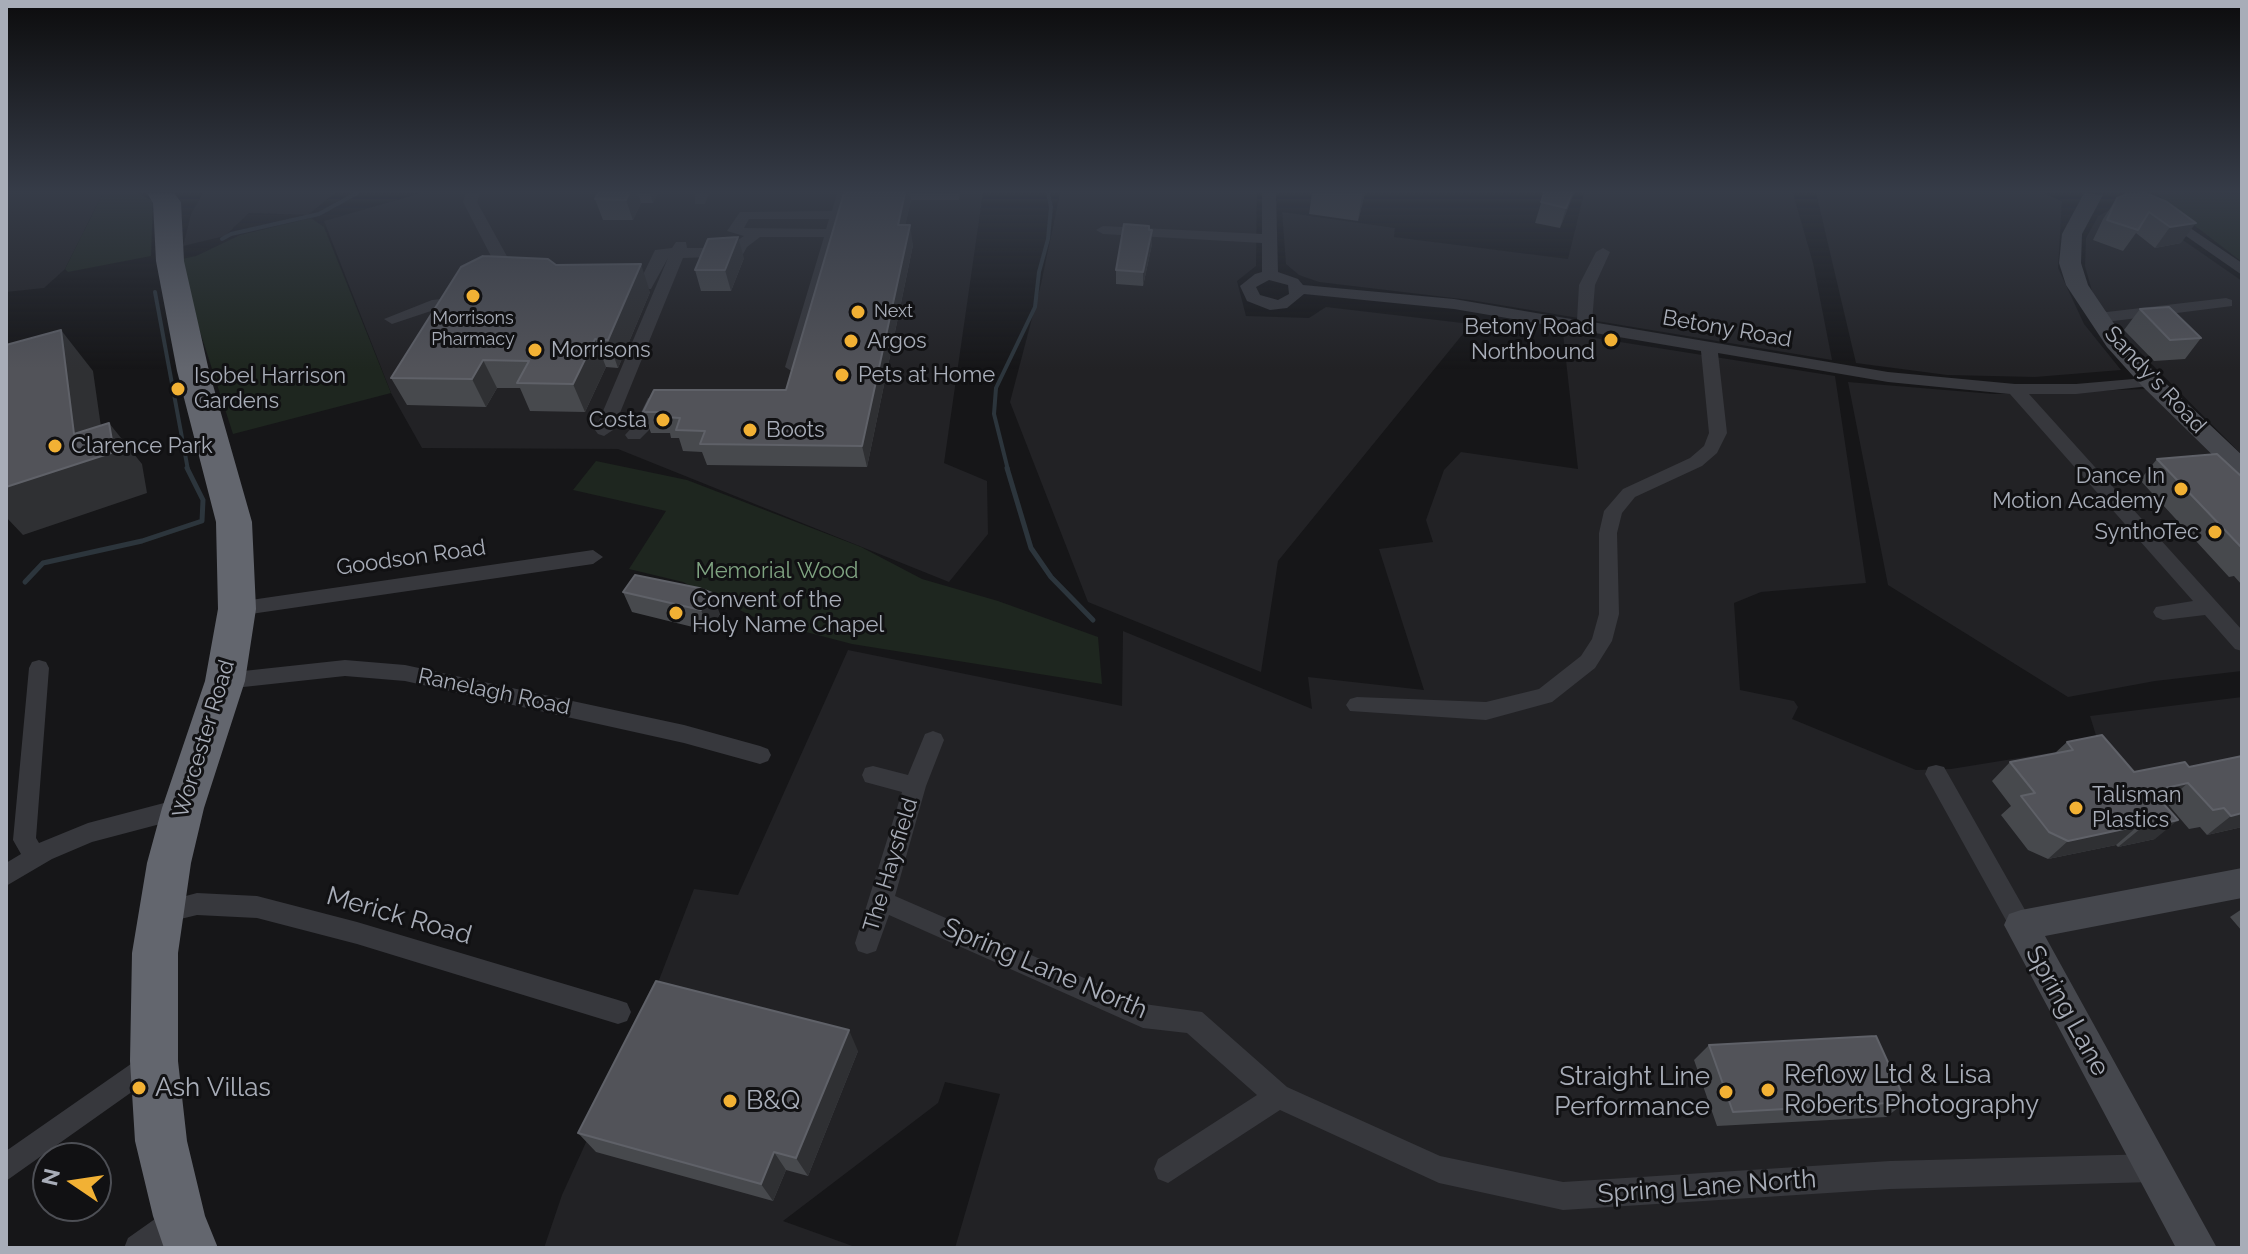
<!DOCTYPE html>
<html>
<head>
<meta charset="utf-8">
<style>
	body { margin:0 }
	#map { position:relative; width:2248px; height:1254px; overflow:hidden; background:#161618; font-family:Raleway,sans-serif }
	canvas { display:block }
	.frame { position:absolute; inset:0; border:8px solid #a8adb8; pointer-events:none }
	.north { position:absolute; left:32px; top:1142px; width:80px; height:80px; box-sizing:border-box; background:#111113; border:2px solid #4d4f55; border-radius:50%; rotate:283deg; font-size:22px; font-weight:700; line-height:32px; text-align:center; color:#a8adb8 }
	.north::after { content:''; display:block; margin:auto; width:28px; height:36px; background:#f2b134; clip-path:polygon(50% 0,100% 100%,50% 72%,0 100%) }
</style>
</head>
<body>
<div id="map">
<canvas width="2248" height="1254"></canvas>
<div class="frame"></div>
<div class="north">N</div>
</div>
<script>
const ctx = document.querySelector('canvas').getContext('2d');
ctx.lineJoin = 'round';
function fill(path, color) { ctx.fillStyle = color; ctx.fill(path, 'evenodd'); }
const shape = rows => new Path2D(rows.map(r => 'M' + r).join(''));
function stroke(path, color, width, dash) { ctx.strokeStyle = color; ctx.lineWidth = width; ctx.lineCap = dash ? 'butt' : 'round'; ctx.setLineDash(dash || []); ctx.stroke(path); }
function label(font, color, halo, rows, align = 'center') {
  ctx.font = font + ' Raleway,sans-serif'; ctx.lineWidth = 6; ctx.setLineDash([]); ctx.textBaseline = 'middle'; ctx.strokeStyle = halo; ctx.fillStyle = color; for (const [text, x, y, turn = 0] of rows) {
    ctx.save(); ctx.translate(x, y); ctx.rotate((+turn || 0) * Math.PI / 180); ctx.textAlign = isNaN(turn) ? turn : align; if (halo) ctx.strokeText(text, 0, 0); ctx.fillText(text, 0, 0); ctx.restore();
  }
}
const built = shape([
	[6,193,103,193,65,269,44,288,6,292],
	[203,193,335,193,308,215,249,213,225,236,183,246,191,214],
	[421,193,983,193,944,463,987,481,988,534,949,582,618,449,422,448,391,393,324,221],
	[1060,193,1257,193,1256,266,1237,281,1246,316,1309,318,1326,307,1471,324,1278,561,1261,672,1088,602,1010,402,1041,284],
	[1584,193,1793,193,1813,263,1832,360,1470,300,1319,282,1299,275,1286,264,1282,212,1395,228,1394,237,1568,259],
	[1816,193,2043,193,2062,201,2058,268,2084,324,2121,370,2035,377,1947,375,1856,363],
	[2115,207,2144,213,2242,281,2242,455,2097,309,2085,266,2086,238,2098,216],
	[1563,333,1835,376,1866,583,1761,592,1734,603,1740,690,1794,701,1798,707,1792,719,1916,770,1951,769,2099,745,2090,716,2242,697,2242,1248,955,1248,1000,1094,945,1082,938,1103,783,1221,858,1248,544,1248,562,1195,654,993,694,889,738,895,848,650,1122,706,1123,631,1312,709,1308,677,1424,690,1379,549,1433,542,1426,520,1444,470,1461,452,1578,469],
	[1848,382,1994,394,2146,389,2242,482,2242,671,2155,681,2068,697,1888,585]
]);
const green = shape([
	[103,193,138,193,153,201,151,256,68,272,65,269],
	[2158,193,2242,194,2242,262,2164,202],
	[311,218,324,227,391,393,233,434,177,260,196,256,240,235],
	[596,461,687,480,861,547,922,579,998,601,1098,637,1102,684,852,644,760,620,683,582,629,569,666,511,573,490]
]);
const streamFar1 = shape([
	[222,239,231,234,319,214,357,193],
	[155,292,188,470],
	[1008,470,994,414,996,388,1035,307,1039,272,1048,239,1051,207,1048,193]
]);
const stream = shape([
	[1007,468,1031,548,1051,577,1093,620],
	[25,582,43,563,142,541,202,521,203,500,187,468]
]);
const street = shape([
	[466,193,480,193,477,202,509,260,497,279,487,279,484,276,493,260,463,202,466,193],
	[695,193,709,193,705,204,695,204,695,193],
	[837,193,851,193,799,371,793,372,785,367,824,237,760,237,747,247,742,256,683,258,613,430,604,436,598,434,595,430,668,258,651,289,622,290,614,285,617,282,640,281,655,250,672,248,676,242,686,242,687,248,731,248,735,242,744,236,727,231,740,212,832,211,837,193],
	[749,219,829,219,826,229,744,228,749,219],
	[1262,193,1276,193,1278,272,1298,279,1303,285,1454,299,1577,320,1579,285,1596,252,1603,248,1610,252,1595,285,1592,322,1888,372,2015,384,2076,384,2156,377,2158,381,2150,386,2076,394,2029,394,2242,630,2242,651,2235,649,2205,615,2163,620,2156,617,2153,612,2156,607,2193,601,2010,394,1888,382,1718,353,1727,433,1717,453,1702,466,1635,497,1622,513,1617,533,1619,614,1612,641,1595,668,1552,702,1486,720,1350,711,1346,705,1350,699,1357,697,1486,702,1539,689,1581,656,1592,639,1599,614,1599,533,1604,511,1623,489,1690,458,1704,446,1709,433,1701,351,1454,309,1304,294,1287,308,1270,310,1247,301,1240,286,1255,274,1262,272,1262,243,1103,234,1096,230,1103,226,1262,234,1262,193],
	[1269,280,1288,285,1289,294,1278,300,1260,295,1256,287,1269,280],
	[2168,213,2242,263,2242,275,2163,220,2161,217,2168,213],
	[461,292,469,297,463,306,440,308,392,324,384,319,432,300,452,298,461,292],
	[2226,298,2232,300,2232,306,2106,322,2085,313,2093,308,2107,312,2226,298],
	[659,396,667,402,660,407,649,430,640,439,628,439,625,435,636,423,648,398,659,396],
	[593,550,603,557,593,564,237,616,230,614,227,609,230,604,237,602,593,550],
	[39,660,46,662,49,668,36,838,39,843,88,823,183,798,191,801,194,808,191,815,183,818,92,842,52,859,6,886,6,863,21,854,13,840,29,668,32,662,39,660],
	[345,660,405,665,684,725,760,746,768,749,771,755,768,761,760,764,684,743,405,681,345,676,225,689,218,687,215,681,218,675,225,673,345,660],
	[933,731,941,734,944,740,926,786,895,896,1144,1004,1202,1012,1287,1087,1440,1156,1563,1182,1890,1161,2154,1154,2164,1158,2168,1168,2164,1178,2154,1182,1890,1189,1563,1210,1439,1183,1280,1110,1168,1183,1158,1179,1154,1169,1158,1159,1257,1095,1187,1033,1143,1028,889,915,876,951,867,954,858,951,855,943,902,792,865,782,862,775,865,768,873,766,908,775,925,734,933,731],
	[1936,765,1944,767,2029,917,2033,925,2029,933,2021,936,2013,933,1925,774,1928,767,1936,765],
	[197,893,257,896,357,922,618,1000,627,1003,631,1012,627,1021,618,1024,357,944,257,918,197,915,160,924,152,921,148,913,152,905,197,893],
	[151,1050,160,1054,164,1063,160,1072,6,1181,6,1151,151,1050],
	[179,1202,189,1206,193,1216,189,1226,161,1248,124,1248,128,1238,179,1202]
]);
const secondary = shape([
	[2084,193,2103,195,2082,234,2081,263,2088,285,2123,337,2158,376,2242,455,2242,478,2233,475,2142,386,2107,347,2066,285,2059,263,2062,234,2084,193],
	[2242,868,2242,898,2045,936,2217,1248,2176,1248,2004,925,2009,914,2021,910,2242,868]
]);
const highway = shape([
	[147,193,174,193,181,202,184,261,209,371,252,522,256,609,245,681,204,808,191,863,178,953,178,1061,187,1141,205,1216,218,1248,164,1248,153,1216,135,1141,130,1061,132,953,147,863,162,808,205,681,218,609,216,522,177,371,156,261,153,203,147,193]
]);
const wall = shape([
	[597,193,658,193,653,203,641,203,633,220,603,220,595,199,598,195],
	[844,193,960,193,959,200,911,200,905,225,913,245,867,467,707,465,702,452,683,451,679,438,671,438,670,433,651,433,643,412,786,390],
	[1312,193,1365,193,1358,221,1309,214],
	[1544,193,1574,193,1560,228,1535,223],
	[2146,193,2181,243,2155,248,2136,233,2123,251,2093,240,2103,219,2117,198],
	[1149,230,1152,244,1143,286,1116,284,1116,270],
	[744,258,731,291,701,291,695,270],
	[556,265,650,292,618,368,606,367,585,412,530,411,520,388,497,388,486,407,407,405,391,378],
	[2140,309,2201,338,2185,359,2154,361,2124,330],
	[2157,459,2242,477,2242,585,2234,576,2229,577,2140,480],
	[623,592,720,614,709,631,632,612],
	[2067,742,2134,772,2189,767,2242,756,2242,827,2207,835,2200,827,2189,829,2166,802,2163,803,2155,839,2118,847,2116,845,2048,859,2028,850,2001,815,2011,806,1992,781,2010,762,2055,753],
	[2242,909,2242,931,2230,917],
	[1709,1045,1906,1102,1886,1117,1717,1126,1694,1060],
	[858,1051,808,1176,786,1170,773,1201,596,1152,578,1133]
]);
const shadedWall = shape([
	[629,193,638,193,641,203,633,220,626,200],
	[650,193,658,193,653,203],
	[905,193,910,193,911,200,901,245,898,225],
	[1363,193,1365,193,1358,221,1362,195],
	[1572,193,1574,193,1560,228,1566,208],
	[2196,223,2181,243,2155,248,2170,227],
	[910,225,913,245,867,467,862,446],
	[1152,230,1152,244,1143,286,1143,272],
	[738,237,744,258,731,291,725,270],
	[641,264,650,292,618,368,608,340],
	[61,330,93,371,105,455,109,423,142,464,147,493,23,535,6,517,6,487],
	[595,339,606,367,585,412,573,384],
	[483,360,497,388,486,407,472,379],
	[712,593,720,614,709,631,701,610],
	[2188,783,2166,802,2130,810,2152,791],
	[2242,813,2242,827,2207,835,2231,816],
	[2178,820,2155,839,2118,847,2140,829],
	[2138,826,2116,845,2048,859,2068,841],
	[849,1030,858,1051,808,1176,796,1158],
	[774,1152,786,1170,773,1201,761,1184]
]);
const building = shape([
	[598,193,629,193,626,200,595,199,598,193],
	[844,193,905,193,898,225,910,225,862,446,700,444,705,431,676,430,680,418,664,417,665,412,643,412,654,390,786,390,844,193],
	[1544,193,1572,193,1566,208,1541,202,1544,193],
	[2146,193,2167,202,2196,223,2170,227,2149,212,2138,230,2107,220,2117,198,2127,194,2146,193],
	[1124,224,1149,226,1149,230,1152,230,1143,272,1116,270,1124,224],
	[738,237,725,270,695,270,708,239,738,237],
	[483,256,548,259,556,265,641,264,608,340,595,339,573,384,517,383,529,361,483,360,472,379,391,378,461,267,483,256],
	[2169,307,2201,338,2170,340,2140,309,2169,307],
	[61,330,74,434,109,423,114,452,6,487,6,345,61,330],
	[2217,454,2242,477,2242,548,2157,459,2217,454],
	[635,575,699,588,712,593,701,610,623,592,635,575],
	[2102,735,2134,772,2185,762,2189,767,2242,756,2242,813,2231,816,2224,808,2213,810,2188,783,2152,791,2178,820,2140,829,2138,826,2068,841,2049,832,2021,796,2035,793,2010,762,2073,750,2067,742,2102,735],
	[656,981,849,1030,796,1158,774,1152,761,1184,578,1133,656,981],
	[1876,1036,1906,1102,1733,1112,1709,1045,1876,1036]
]);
const markers = [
	[473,296,8,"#f2b134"],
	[858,312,8,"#f2b134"],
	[1611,340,8,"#f2b134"],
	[851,341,8,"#f2b134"],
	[535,350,8,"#f2b134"],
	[842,375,8,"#f2b134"],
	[178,389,8,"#f2b134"],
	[663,420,8,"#f2b134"],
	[750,430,8,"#f2b134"],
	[55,446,8,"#f2b134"],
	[2181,489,8,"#f2b134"],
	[2215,532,8,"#f2b134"],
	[676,613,8,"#f2b134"],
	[2076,808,8,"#f2b134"],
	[139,1088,8,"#f2b134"],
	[1768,1090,8,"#f2b134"],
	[1726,1092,8,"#f2b134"],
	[730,1101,8,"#f2b134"]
];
const farPoinames = [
	["Next",874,312],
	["Morrisons",473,319,"center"],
	["Pharmacy",473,340,"center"]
];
const poiNames = [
	["Betony Road",1595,327,"right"],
	["Northbound",1595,352,"right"],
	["Argos",867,341],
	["Morrisons",551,350],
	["Pets at Home",858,375],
	["Isobel Harrison",194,376],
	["Gardens",194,401],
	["Costa",647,420,"right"],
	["Boots",766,430],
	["Clarence Park",71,446],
	["Dance In",2165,476,"right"],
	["Motion Academy",2165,501,"right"],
	["SynthoTec",2199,532,"right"],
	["Convent of the",692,600],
	["Holy Name Chapel",692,625],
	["Talisman",2092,795],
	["Plastics",2092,820]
];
const streetNames = [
	["Betony Road",1727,329,10],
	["Sandy's Road",2155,380,47],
	["Goodson Road",411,558,-8],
	["Ranelagh Road",494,692,12],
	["Worcester Road",204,739,-73],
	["The Haysfield",891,865,-73]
];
const parkNames = [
	["Memorial Wood",777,571]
];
const nearStreetnames = [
	["Merick Road",399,916,16],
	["Spring Lane North",1045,969,23],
	["Spring Lane",2067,1011,61],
	["Spring Lane North",1707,1187,-4]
];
const nearPoinames = [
	["Reflow Ltd & Lisa",1784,1075],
	["Roberts Photography",1784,1105],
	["Straight Line",1710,1077,"right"],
	["Performance",1710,1107,"right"],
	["Ash Villas",155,1088],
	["B&Q",746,1101]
];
fill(built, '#222225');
fill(green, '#1e261f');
stroke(streamFar1, '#2c353c', 4);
stroke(stream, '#2c353c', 5);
fill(street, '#37383d');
fill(secondary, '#45474d');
fill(highway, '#63666e');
fill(wall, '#47494d');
fill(shadedWall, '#2f3033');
fill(building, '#525359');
stroke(building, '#5f6168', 2);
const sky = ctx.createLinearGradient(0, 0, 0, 369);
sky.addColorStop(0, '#0c0c0d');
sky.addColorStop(0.52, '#363c48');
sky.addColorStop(1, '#363c4800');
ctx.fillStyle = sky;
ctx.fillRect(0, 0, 2248, 369);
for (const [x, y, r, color] of markers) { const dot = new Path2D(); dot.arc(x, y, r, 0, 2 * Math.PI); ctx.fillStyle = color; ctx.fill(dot); stroke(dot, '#111113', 3); }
label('18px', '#a8adb8', '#111113', farPoinames, 'left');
label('22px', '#a8adb8', '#111113', poiNames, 'left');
label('22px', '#a8adb8', '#111113', streetNames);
label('22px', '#7fa381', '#111113', parkNames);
label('26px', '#a8adb8', '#111113', nearStreetnames);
label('26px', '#a8adb8', '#111113', nearPoinames, 'left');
</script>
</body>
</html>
